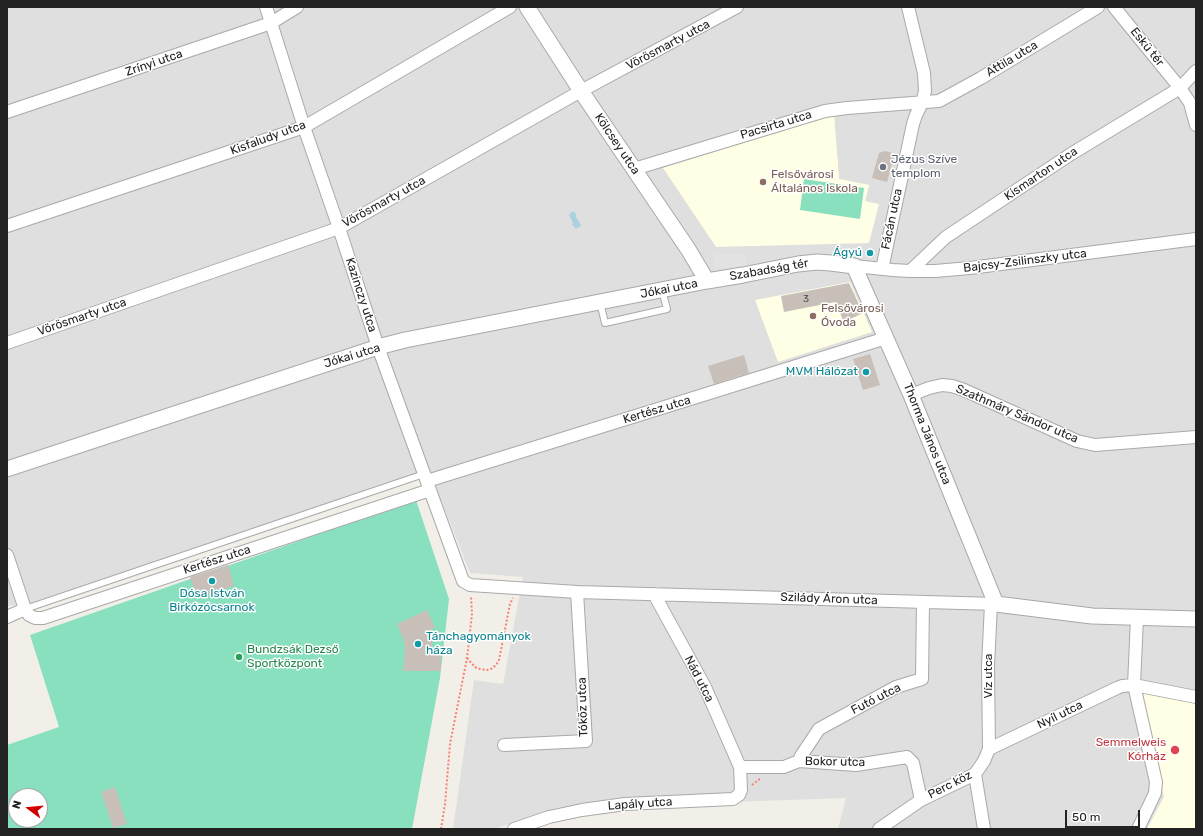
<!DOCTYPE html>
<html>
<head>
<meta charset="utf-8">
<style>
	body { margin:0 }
	#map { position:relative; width:1203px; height:836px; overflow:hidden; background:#f2efe9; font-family:Rubik,sans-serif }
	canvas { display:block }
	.frame { position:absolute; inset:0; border:8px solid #222; pointer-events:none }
	.north { position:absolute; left:8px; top:788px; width:40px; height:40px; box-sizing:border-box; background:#fff; border:1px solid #a7a7a7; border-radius:50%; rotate:286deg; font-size:11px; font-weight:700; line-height:16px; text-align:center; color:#222 }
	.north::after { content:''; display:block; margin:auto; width:14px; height:18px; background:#d40000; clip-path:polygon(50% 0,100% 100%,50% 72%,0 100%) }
	.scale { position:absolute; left:1065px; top:810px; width:75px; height:18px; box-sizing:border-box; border:2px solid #222; border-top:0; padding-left:5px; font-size:12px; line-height:14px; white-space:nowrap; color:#222; -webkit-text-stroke:3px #fff; paint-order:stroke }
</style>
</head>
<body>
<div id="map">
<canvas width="1203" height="836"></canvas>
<div class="frame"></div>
<div class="north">N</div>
<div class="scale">50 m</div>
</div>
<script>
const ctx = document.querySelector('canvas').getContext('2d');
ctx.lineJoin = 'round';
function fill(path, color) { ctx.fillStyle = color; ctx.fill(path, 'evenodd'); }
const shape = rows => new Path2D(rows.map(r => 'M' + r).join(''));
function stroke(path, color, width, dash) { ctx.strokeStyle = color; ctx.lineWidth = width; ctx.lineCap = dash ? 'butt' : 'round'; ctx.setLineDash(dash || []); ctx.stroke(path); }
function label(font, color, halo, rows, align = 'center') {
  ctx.font = font + ' Rubik,sans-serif'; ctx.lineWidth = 3; ctx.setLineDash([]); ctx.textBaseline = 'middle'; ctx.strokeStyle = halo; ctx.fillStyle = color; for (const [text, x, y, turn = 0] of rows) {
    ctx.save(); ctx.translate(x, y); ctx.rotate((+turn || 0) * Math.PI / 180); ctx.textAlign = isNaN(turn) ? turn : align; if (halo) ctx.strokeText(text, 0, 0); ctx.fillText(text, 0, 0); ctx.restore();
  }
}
const residential = shape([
	[7,7,1196,7,1196,703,1142,694,1164,797,1147,829,838,829,846,798,555,808,495,829,453,829,474,680,503,684,523,577,470,573,429,469,31,603,7,606],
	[834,115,839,179,869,185,865,201,663,168]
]);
const education = shape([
	[834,115,839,179,869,185,865,201,879,204,869,243,716,247,663,168],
	[850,282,872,332,778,362,755,300],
	[1142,693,1196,703,1196,829,1147,829,1164,797]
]);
const pitch = shape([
	[804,179,864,188,860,219,800,210],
	[416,500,449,599,440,678,412,829,7,829,7,745,59,727,30,635],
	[16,796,40,796,40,820,16,820]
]);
const parking = shape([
	[714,253,747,254,747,269,714,269]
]);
const water = shape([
	[573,211,576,214,576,217,579,221,581,226,576,229,572,224,573,223,569,215]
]);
const building = shape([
	[885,151,890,152,894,157,887,182,872,178,879,153],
	[849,283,863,313,844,322,835,302,784,312,781,296],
	[870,354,880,385,863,390,853,359],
	[744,355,749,373,714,384,708,366],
	[228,565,234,586,197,598,190,577],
	[427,610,435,628,428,631,432,639,432,648,441,648,441,671,403,671,405,649,403,638,397,624],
	[115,787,127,824,113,828,101,792]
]);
const path = shape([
	[467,658,475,667,480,669,487,670,491,669,496,665,499,660,510,604,513,598],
	[752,785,761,778],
	[441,829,445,804,450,744,467,658,472,614,471,596]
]);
const service = shape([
	[600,302,605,323,667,309,662,290],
	[25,609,424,474]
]);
const minor = shape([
	[266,7,304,127,339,228,378,347,463,581,470,585,577,592,996,604],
	[1114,7,1180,88,1190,103,1196,125],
	[7,112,271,23,297,7],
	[634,169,825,111,847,108,939,101,981,78,1098,7],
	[7,226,304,127,510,7],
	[854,266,893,270,910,271,935,271,970,268,1196,239],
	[882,269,913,124,916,115,922,103,925,91,924,73,908,7],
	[910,271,946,237,1071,154,1180,88,1196,71],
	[7,343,339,228,581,91,737,7],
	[911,395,929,388,942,385,952,386,964,390,1077,441,1095,445,1196,437],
	[427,481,886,338],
	[7,555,25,609,29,615,35,618,43,618,430,490],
	[7,617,25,609],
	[1137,618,1134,685,1156,782,1155,793,1138,829],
	[504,745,586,741,577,592],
	[989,749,1117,688,1122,686,1134,685,1196,697],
	[799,761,801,756,819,729,896,687,922,679,923,602],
	[740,767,784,767,799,761,856,765,907,757,913,763,921,800,879,829],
	[975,774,984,829],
	[921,800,975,774,984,761,989,749,988,666,991,604],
	[514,829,549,817,582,810,625,804,733,799,739,795,741,790,740,767,705,687,654,594]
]);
const tertiary = shape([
	[527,7,581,91,688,249,707,281],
	[7,469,378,347,405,340,707,281,743,275,798,264,817,262,831,263,854,266,911,395,996,604,1092,616,1196,619]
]);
const markers = [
	[883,167,4,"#6b7280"],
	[763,182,4,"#8d6e63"],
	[870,253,4,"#0f9aa8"],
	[813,316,4,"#8d6e63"],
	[866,372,4,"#0f9aa8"],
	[212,581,4,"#0f9aa8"],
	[418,644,4,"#0f9aa8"],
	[239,657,4,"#2e9e5b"],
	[1175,750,5,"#e0444e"]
];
const numberNames = [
	["3",806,299]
];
const streetNames = [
	["Vörösmarty utca",668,45,-28],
	["Eskü tér",1147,47,51],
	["Attila utca",1012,59,-31],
	["Zrínyi utca",154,63,-19],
	["Pacsirta utca",776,125,-17],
	["Kisfaludy utca",268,138,-20],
	["Kölcsey utca",617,144,56],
	["Kismarton utca",1041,174,-34],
	["Vörösmarty utca",384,202,-29],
	["Fácán utca",892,219,-78],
	["Bajcsy-Zsilinszky utca",1025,261,-7],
	["Szabadság tér",769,270,-10],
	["Jókai utca",669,289,-11],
	["Kazinczy utca",361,295,72],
	["Vörösmarty utca",82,317,-19],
	["Jókai utca",352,356,-17],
	["Kertész utca",657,410,-17],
	["Szathmáry Sándor utca",1017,414,23],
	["Thorma János utca",927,434,68],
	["Kertész utca",217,560,-18],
	["Szilády Áron utca",829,599,2],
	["Víz utca",989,676,-90],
	["Nád utca",699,679,63],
	["Futó utca",876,699,-27],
	["Tóköz utca",583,707,-92],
	["Nyíl utca",1060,715,-26],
	["Bokor utca",835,762,1],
	["Perc köz",950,785,-27],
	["Lapály utca",640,804,-4]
];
const worshipNames = [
	["Jézus Szíve",891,160],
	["templom",891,174]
];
const educationNames = [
	["Felsővárosi",771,175],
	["Általános Iskola",771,189],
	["Felsővárosi",821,309],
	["Óvoda",821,323]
];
const cultureNames = [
	["Ágyú",862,253],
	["MVM Hálózat",858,372],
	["Dósa István",212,594,"center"],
	["Birkózócsarnok",212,608,"center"],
	["Tánchagyományok",426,637,"left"],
	["háza",426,651,"left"]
];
const leisureNames = [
	["Bundzsák Dezső",247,650],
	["Sportközpont",247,664]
];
const healthNames = [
	["Semmelweis",1166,743],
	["Kórház",1166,757]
];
fill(residential, '#e0dfdf');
fill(education, '#ffffe5');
fill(pitch, '#88e0be');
fill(parking, '#e2e2e2');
fill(water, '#aad3df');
fill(building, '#c7bfb8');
stroke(service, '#a9a9a9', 8);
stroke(minor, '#a9a9a9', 14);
stroke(tertiary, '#a9a9a9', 17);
stroke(path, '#fa8072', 2, [2, 2]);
stroke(service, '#fff', 6);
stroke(minor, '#fff', 12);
stroke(tertiary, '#fff', 15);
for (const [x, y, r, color] of markers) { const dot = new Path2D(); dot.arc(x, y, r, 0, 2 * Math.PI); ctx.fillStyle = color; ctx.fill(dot); stroke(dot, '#fff', 1.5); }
label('10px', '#4b4948', null, numberNames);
label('12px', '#222', '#fff', streetNames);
label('12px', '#5b616d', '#fff', worshipNames, 'left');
label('12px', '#785e54', '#fff', educationNames, 'left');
label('12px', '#0d838f', '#fff', cultureNames, 'right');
label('12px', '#27864d', '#fff', leisureNames, 'left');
label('12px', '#be3a42', '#fff', healthNames, 'right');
</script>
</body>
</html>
